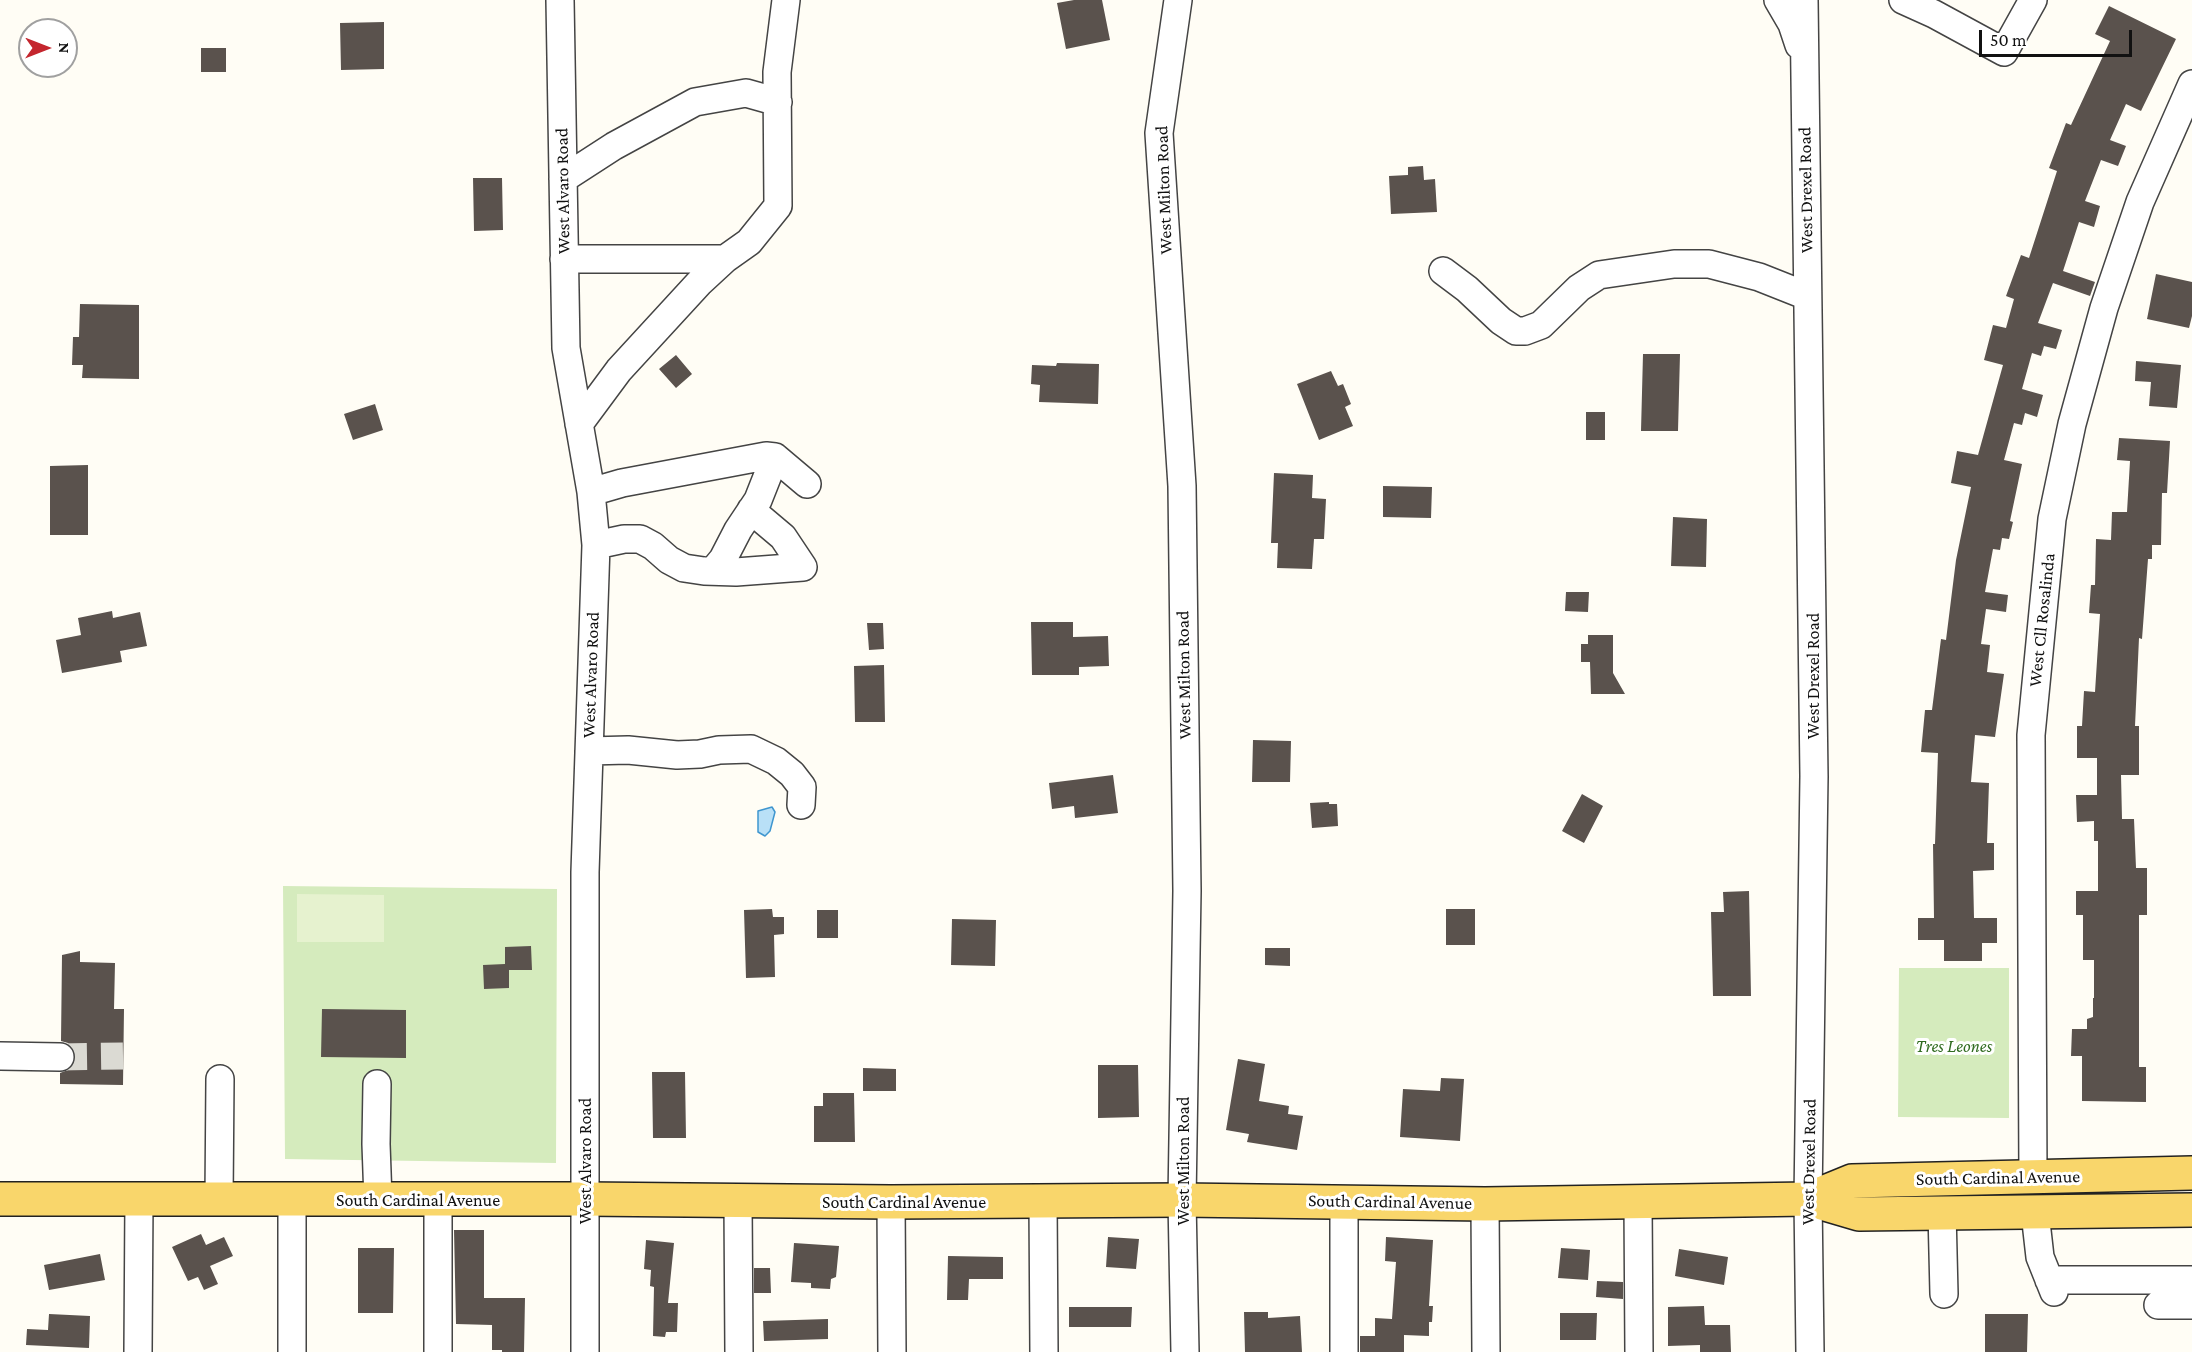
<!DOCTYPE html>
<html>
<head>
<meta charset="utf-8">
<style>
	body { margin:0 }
	#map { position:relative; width:2192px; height:1352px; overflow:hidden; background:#fffdf5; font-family:"Crimson Pro",serif }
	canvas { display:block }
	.north { position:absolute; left:18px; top:18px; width:60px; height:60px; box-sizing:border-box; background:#fff; border:2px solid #a0a0a0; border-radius:50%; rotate:90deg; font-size:16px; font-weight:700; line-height:24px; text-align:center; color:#111 }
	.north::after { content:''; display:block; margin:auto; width:21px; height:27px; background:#c4262e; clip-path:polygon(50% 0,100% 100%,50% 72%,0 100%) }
	.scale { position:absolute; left:1979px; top:30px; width:153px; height:27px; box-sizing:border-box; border:3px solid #111; border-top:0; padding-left:8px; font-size:18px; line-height:21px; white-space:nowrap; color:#111; -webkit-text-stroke:4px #fff; paint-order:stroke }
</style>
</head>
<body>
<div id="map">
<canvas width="2192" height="1352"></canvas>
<div class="north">N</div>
<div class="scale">50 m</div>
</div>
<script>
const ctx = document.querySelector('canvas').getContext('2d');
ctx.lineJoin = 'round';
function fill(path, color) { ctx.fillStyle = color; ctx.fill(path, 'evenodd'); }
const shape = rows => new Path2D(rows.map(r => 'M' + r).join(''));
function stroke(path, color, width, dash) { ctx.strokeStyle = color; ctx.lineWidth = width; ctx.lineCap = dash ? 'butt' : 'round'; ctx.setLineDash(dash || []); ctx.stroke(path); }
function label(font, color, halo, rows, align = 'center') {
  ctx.font = font + ' "Crimson Pro",serif'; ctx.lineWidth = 6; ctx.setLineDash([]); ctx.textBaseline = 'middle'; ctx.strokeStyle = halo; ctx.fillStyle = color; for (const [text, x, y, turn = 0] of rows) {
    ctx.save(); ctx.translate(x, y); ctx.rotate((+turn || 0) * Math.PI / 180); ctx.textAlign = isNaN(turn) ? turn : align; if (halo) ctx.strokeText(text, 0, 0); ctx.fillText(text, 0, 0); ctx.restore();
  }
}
const green = shape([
	[283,886,557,889,556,1163,285,1159],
	[1899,968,2009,968,2009,1118,1898,1117]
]);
const pitch = shape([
	[297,894,384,895,384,942,297,942]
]);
const water = shape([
	[772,807,775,812,770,831,765,836,758,832,758,811,772,807]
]);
const building = shape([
	[1074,0,1102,0,1110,40,1066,49,1057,3],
	[2109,6,2176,39,2141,111,2126,104,2110,140,2126,146,2118,166,2101,160,2085,201,2100,206,2094,227,2079,222,2063,271,2095,282,2090,296,2053,283,2038,323,2062,330,2056,349,2044,346,2041,356,2032,353,2022,389,2043,395,2037,417,2025,413,2022,425,2014,423,2004,460,2022,464,2010,521,2013,522,2009,539,2002,538,2000,550,1993,549,1985,592,2008,595,2006,612,1986,609,1981,644,1990,645,1987,672,2004,674,1995,737,1975,735,1971,782,1989,783,1987,843,1994,843,1994,870,1973,871,1974,918,1997,918,1997,943,1982,943,1982,961,1944,961,1944,940,1918,940,1918,918,1934,918,1933,844,1935,844,1938,753,1921,752,1925,710,1932,710,1941,639,1946,640,1956,560,1971,487,1951,483,1957,451,1978,455,2003,365,1984,360,1993,325,2006,328,2014,299,2006,296,2021,255,2029,258,2057,171,2049,168,2066,123,2071,125,2110,41,2095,34],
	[384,22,384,69,341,70,340,23],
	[201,48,226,48,226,72,201,72],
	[1423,166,1424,180,1435,179,1437,212,1391,214,1389,176,1408,175,1408,167],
	[473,178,502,178,503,230,474,231],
	[2156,274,2192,282,2192,316,2189,328,2147,319],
	[80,304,139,305,139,379,82,378,83,365,72,365,73,337,79,337],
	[1643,354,1680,354,1678,431,1641,431],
	[676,355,692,374,676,388,659,369],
	[2136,361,2181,365,2177,408,2149,406,2151,382,2135,381],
	[1057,363,1099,364,1098,404,1039,402,1040,385,1031,384,1032,365,1056,366],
	[1331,371,1338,386,1343,384,1351,404,1345,407,1353,426,1319,440,1297,384],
	[375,404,383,430,353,440,344,414],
	[1586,412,1605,412,1605,440,1586,440],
	[2119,438,2170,441,2167,493,2162,493,2161,545,2152,545,2152,559,2148,559,2142,639,2139,638,2135,726,2139,726,2139,775,2121,775,2122,819,2134,819,2136,868,2147,868,2147,915,2139,915,2139,1067,2146,1067,2146,1102,2082,1101,2082,1056,2071,1056,2072,1029,2087,1029,2087,1019,2093,1017,2093,998,2094,998,2094,960,2083,960,2083,915,2076,915,2076,891,2098,891,2098,841,2094,841,2094,821,2077,822,2076,795,2097,795,2097,758,2077,758,2077,726,2082,726,2084,691,2095,692,2100,614,2089,613,2091,585,2095,585,2096,539,2111,540,2112,512,2127,512,2130,461,2117,460],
	[88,465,88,535,50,535,50,466],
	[1274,473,1313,475,1312,498,1326,499,1324,539,1314,539,1312,569,1277,568,1278,543,1271,543],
	[1383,486,1432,487,1431,518,1383,517],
	[1673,517,1707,519,1706,567,1671,566],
	[1566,592,1589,592,1588,612,1565,611],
	[112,611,113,618,140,612,147,646,120,651,122,662,62,673,56,640,81,635,78,618],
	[1031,622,1073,622,1073,637,1108,636,1109,666,1079,667,1079,675,1032,675],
	[867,623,883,623,884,649,869,650],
	[1588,635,1613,635,1613,673,1625,694,1591,694,1590,662,1581,662,1581,644,1588,644],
	[884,665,885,722,855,722,854,666],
	[1253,740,1291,741,1290,782,1252,782],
	[1113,775,1118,813,1075,818,1074,806,1052,809,1049,783],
	[1582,794,1603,806,1584,843,1562,831],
	[1329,802,1329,804,1337,804,1338,826,1312,828,1310,803],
	[1749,891,1751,996,1713,996,1711,912,1724,912,1723,892],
	[772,909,773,917,784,917,784,934,774,935,775,977,746,978,744,910],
	[1446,909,1475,909,1475,945,1446,945],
	[817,910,838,910,838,938,817,938],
	[952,919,996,920,995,966,951,965],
	[531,946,532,970,509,970,509,988,484,989,483,965,505,964,505,947],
	[1265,948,1290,948,1290,966,1265,965],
	[80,951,80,962,115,963,114,1009,124,1009,123,1085,60,1084,60,1073,68,1070,74,1065,76,1058,73,1049,68,1043,61,1041,62,955],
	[322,1009,406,1010,406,1058,321,1057],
	[1238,1059,1265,1064,1259,1101,1289,1106,1288,1114,1303,1116,1297,1150,1247,1142,1249,1134,1226,1130],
	[1098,1065,1138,1065,1139,1117,1098,1118],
	[863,1068,896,1069,896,1091,863,1091],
	[652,1072,685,1072,686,1138,653,1138],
	[1441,1078,1464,1079,1460,1141,1400,1137,1403,1089,1440,1091],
	[823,1093,854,1093,855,1142,814,1142,814,1106,823,1106],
	[454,1230,484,1230,484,1298,525,1298,524,1352,502,1352,502,1350,492,1350,492,1325,456,1324],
	[201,1234,206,1245,224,1237,233,1256,210,1266,218,1284,204,1290,198,1277,188,1281,172,1247],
	[1108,1237,1139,1239,1136,1269,1106,1267],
	[1386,1237,1433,1240,1429,1306,1433,1306,1432,1322,1429,1322,1429,1336,1404,1335,1404,1352,1360,1352,1360,1336,1375,1336,1375,1318,1392,1319,1396,1262,1385,1261],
	[646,1240,674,1243,668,1303,678,1303,677,1332,666,1332,665,1337,653,1336,654,1287,650,1286,651,1270,644,1269],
	[794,1243,839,1246,836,1277,831,1279,830,1289,811,1288,811,1283,791,1282],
	[358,1248,394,1248,393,1313,358,1313],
	[1561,1248,1590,1250,1588,1280,1558,1278],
	[1679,1249,1728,1257,1724,1285,1675,1276],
	[100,1254,105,1280,49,1290,44,1265],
	[948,1256,1003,1257,1003,1279,969,1279,968,1300,947,1300],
	[754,1268,770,1268,771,1293,754,1293],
	[1597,1281,1623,1282,1623,1299,1596,1297],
	[1704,1306,1705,1325,1730,1325,1731,1352,1700,1352,1700,1345,1668,1346,1668,1307],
	[1069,1307,1132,1307,1131,1327,1069,1327],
	[1244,1312,1268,1312,1268,1318,1300,1316,1302,1352,1245,1352],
	[1560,1313,1597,1313,1596,1340,1560,1340],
	[49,1314,90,1316,89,1348,26,1345,27,1329,48,1330],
	[1985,1314,2028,1314,2027,1352,1985,1352],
	[828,1319,828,1339,764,1341,763,1321]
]);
const minorTunnel = shape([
	[60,1057,123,1056]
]);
const minor = shape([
	[560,0,566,348,591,492,596,545,585,872,585,1352],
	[1178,0,1159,133,1182,486,1187,891,1182,1200,1185,1352],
	[1778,0,1792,24,1799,45],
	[1804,0,1814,776,1808,1199,1810,1352],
	[1903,0,1934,14,2004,52,2033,0],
	[563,179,614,146,695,102,746,93,778,102],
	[564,259,725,259,749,242,778,206,777,72,786,0],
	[1443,271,1467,289,1501,321,1516,331,1525,331,1541,325,1579,288,1599,275,1674,264,1709,264,1759,277,1807,296],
	[579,424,619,370,699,283,725,259],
	[591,492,622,483,766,456,775,457,807,484],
	[596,545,624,539,640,539,653,546,669,560,684,568,704,571,736,572,803,567,783,537,751,510],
	[713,571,723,559,738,530,758,500,775,457],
	[589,751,628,750,677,755,700,754,719,750,751,749,776,761,792,774,802,787,801,805],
	[0,1056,60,1057],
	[377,1084,376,1144,378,1200],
	[2033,1178,2031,735,2052,519,2072,424,2104,308,2140,202,2192,84],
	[219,1199,220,1079],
	[292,1200,292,1352],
	[738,1201,739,1352],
	[1043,1201,1044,1352],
	[891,1202,892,1352],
	[1638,1202,1639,1352],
	[1485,1204,1486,1352],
	[1942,1212,1944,1294],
	[2035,1213,2040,1257,2054,1292],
	[2049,1280,2192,1280],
	[2158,1305,2192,1305],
	[138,1352,139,1199],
	[438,1352,438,1199],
	[1344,1352,1344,1201]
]);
const major = shape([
	[0,1199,585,1199,891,1202,1182,1200,1485,1204,1808,1199,1859,1214,2192,1210],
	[1808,1199,1852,1181,2192,1173]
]);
const streetNames = [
	["West Milton Road",1164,190,-92],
	["West Drexel Road",1806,190,-91],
	["West Alvaro Road",563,191,-91],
	["West Cll Rosalinda",2042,620,-84],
	["West Alvaro Road",591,675,-88],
	["West Milton Road",1184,675,-91],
	["West Drexel Road",1813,676,-90],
	["West Alvaro Road",585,1161,-90],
	["West Milton Road",1183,1161,-90],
	["West Drexel Road",1809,1162,-89],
	["South Cardinal Avenue",1998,1178,-1],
	["South Cardinal Avenue",418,1200],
	["South Cardinal Avenue",904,1202],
	["South Cardinal Avenue",1390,1202,1]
];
const parkNames = [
	["Tres Leones",1954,1046]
];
fill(green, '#d5ebbd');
fill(pitch, '#e6f2cf');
fill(water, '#b9e0f7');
stroke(water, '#3f96cf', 1.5);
fill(building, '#5a524d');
stroke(minorTunnel, '#dbdad3', 27, [27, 14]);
stroke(minor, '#444', 30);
stroke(major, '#222', 36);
stroke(minor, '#fff', 27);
stroke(major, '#f9d66b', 33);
label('18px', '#111', '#fff', streetNames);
label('italic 18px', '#2f6b1f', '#fff', parkNames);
</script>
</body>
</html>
